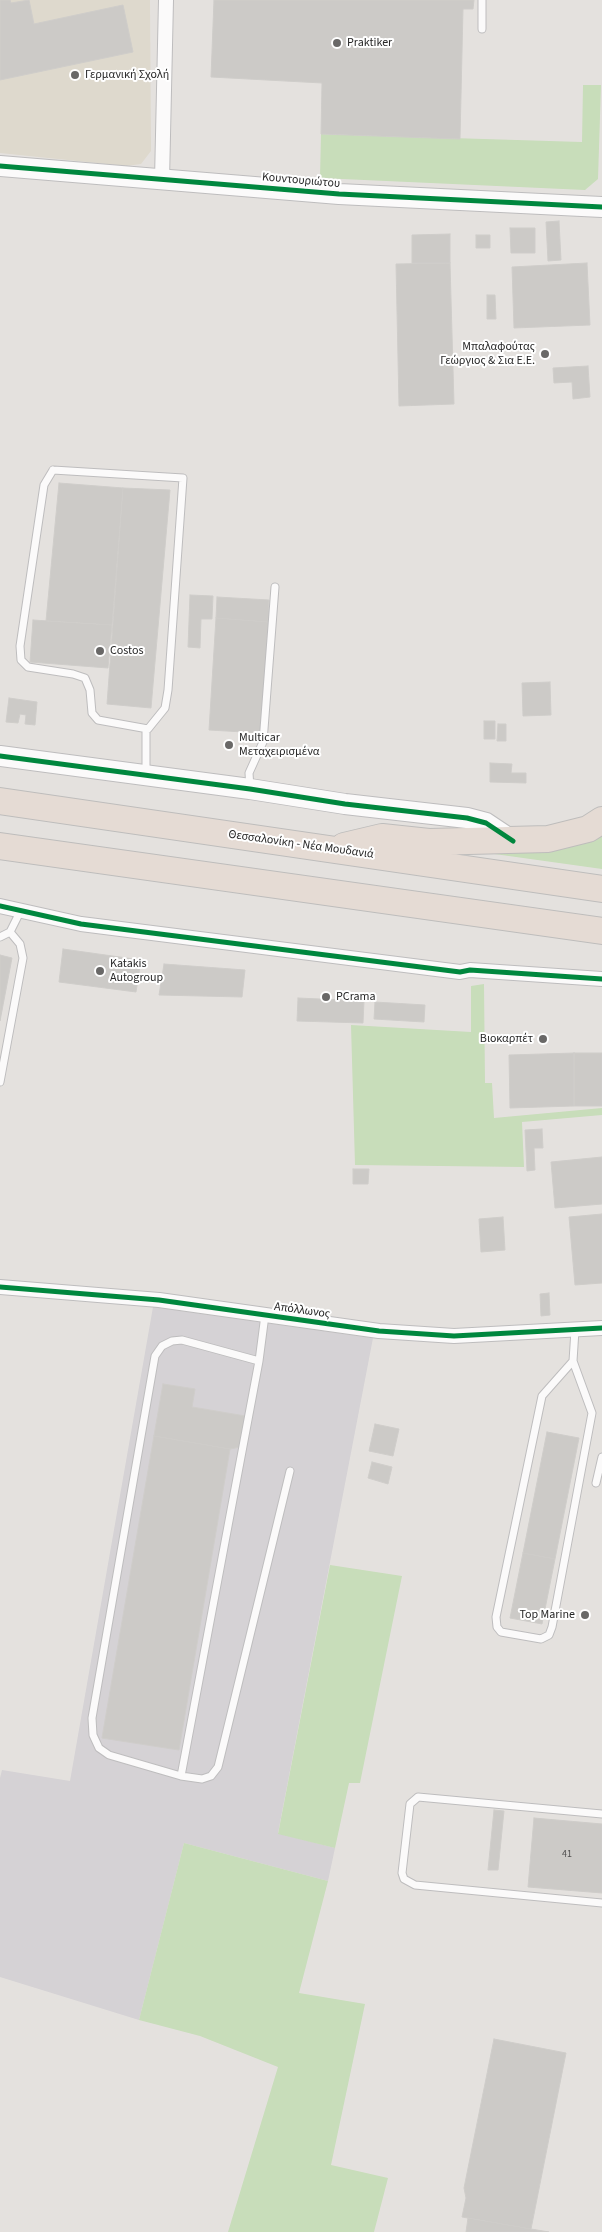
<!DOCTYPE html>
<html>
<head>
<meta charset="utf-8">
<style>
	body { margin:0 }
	canvas { display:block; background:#e4e1de }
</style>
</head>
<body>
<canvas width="602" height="2232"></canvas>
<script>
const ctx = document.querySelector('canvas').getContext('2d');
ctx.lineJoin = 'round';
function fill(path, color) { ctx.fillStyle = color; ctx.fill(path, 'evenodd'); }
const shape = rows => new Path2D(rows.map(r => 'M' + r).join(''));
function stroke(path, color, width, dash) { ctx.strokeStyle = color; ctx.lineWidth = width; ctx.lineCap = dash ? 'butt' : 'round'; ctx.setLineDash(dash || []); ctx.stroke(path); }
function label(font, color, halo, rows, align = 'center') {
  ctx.font = font + ' "Source Sans 3",sans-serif'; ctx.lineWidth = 4; ctx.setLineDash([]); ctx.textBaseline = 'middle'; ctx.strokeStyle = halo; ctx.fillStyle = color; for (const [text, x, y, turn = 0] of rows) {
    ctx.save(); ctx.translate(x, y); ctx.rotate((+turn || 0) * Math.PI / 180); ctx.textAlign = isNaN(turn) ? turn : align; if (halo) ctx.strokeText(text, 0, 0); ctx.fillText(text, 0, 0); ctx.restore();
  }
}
const industrial = shape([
	[153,1307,373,1338,278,1833,335,1848,328,1881,184,1843,139,2020,0,1977,0,1778,2,1770,70,1781]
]);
const education = shape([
	[0,0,150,0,151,151,141,164,126,166,0,153]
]);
const green = shape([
	[583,85,601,85,598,179,585,190,320,178,321,134,582,142],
	[602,832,602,869,473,851],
	[484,984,485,1083,492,1083,494,1118,602,1108,602,1115,522,1122,524,1167,355,1165,351,1025,471,1032,471,986],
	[330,1565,402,1576,360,1783,349,1783,335,1848,278,1834],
	[184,1843,328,1881,299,1993,365,2004,331,2165,388,2178,374,2232,228,2232,278,2067,200,2036,139,2020]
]);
const building = shape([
	[0,0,10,0,11,3,29,0,34,24,123,5,133,52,0,80,0,0],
	[214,0,474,0,473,9,463,9,460,139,321,134,322,83,211,77,214,0],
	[559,221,561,260,548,261,546,222,559,221],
	[510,228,535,228,535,253,511,253,510,228],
	[450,234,450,263,412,263,412,235,450,234],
	[476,235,490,235,490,248,476,248,476,235],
	[450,263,454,404,399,406,396,264,450,263],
	[587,263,590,325,514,328,512,267,587,263],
	[487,295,495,295,496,319,487,319,487,295],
	[588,366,590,397,573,399,572,382,554,383,553,368,588,366],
	[59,483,123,488,112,625,46,621,59,483],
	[123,488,170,490,151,708,107,704,123,488],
	[190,595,213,596,212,619,201,619,200,648,188,647,190,595],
	[217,597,269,600,268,622,216,618,217,597],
	[216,618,268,622,261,733,209,730,216,618],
	[33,620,112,625,108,668,30,662,33,620],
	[550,682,551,715,523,716,522,683,550,682],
	[9,698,37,702,35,725,25,724,26,715,20,714,18,723,6,722,9,698],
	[484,721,495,721,495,739,484,739,484,721],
	[498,724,506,724,506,741,497,741,498,724],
	[490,763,512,764,511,773,526,773,526,783,490,782,490,763],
	[63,949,141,960,136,992,59,982,63,949],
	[0,955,12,958,0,1021,0,955],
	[164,964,245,970,242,997,159,995,164,964],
	[298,998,364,1001,363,1023,297,1021,298,998],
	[375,1002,425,1005,424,1022,374,1019,375,1002],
	[574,1053,574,1106,510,1108,509,1055,574,1053],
	[574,1053,602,1053,602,1106,574,1106,574,1053],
	[542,1129,543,1148,534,1148,535,1170,527,1171,525,1130,542,1129],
	[602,1157,602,1204,555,1208,551,1162,602,1157],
	[353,1169,369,1169,368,1184,353,1184,353,1169],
	[602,1214,602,1283,575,1285,569,1217,602,1214],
	[503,1217,505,1250,481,1252,479,1219,503,1217],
	[549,1293,550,1315,541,1316,540,1294,549,1293],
	[163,1384,195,1389,192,1407,245,1416,240,1447,230,1449,154,1436,163,1384],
	[375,1424,399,1429,393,1456,369,1451,375,1424],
	[547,1432,579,1438,555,1559,523,1553,547,1432],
	[154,1436,230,1449,179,1750,102,1738,154,1436],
	[372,1462,392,1467,388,1484,368,1478,372,1462],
	[523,1553,555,1559,542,1624,510,1618,523,1553],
	[494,1810,504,1811,498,1870,488,1870,494,1810],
	[534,1818,602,1824,602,1893,528,1887,534,1818],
	[494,2039,566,2053,531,2229,462,2217,466,2198,464,2188,494,2039],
	[468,2218,531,2229,549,2232,466,2232,468,2218]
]);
const lane = shape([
	[482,29,482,0],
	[53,470,183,478,168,690,165,708,148,729,98,720,92,713,90,690,85,678,73,674,28,667,21,660,20,646,44,485,53,470],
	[146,774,146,730],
	[250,788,249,773,263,742,275,587],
	[0,937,10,932,21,910],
	[0,1082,23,958,20,944,10,932],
	[259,1361,182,1340,172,1341,162,1346,155,1356,92,1718,93,1735,99,1748,109,1755,181,1776,259,1361,265,1315],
	[573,1361,592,1413,552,1627,549,1635,541,1639,501,1632,497,1627,496,1617,542,1396,573,1361,575,1330],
	[596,1483,602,1457],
	[181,1776,202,1779,211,1776,218,1767,290,1471],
	[602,1814,418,1797,410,1804,402,1873,404,1879,415,1885,602,1903]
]);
const street = shape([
	[162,180,166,0],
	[0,906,81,924,460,972,470,970,602,979],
	[0,1287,159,1300,379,1331,454,1336,602,1328]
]);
const secondary = shape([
	[0,166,339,194,602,207],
	[0,756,250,789,345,804,467,818,486,823,513,841]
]);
const highway = shape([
	[0,801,602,889],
	[0,846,602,931],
	[344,846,382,837,429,842,548,839,588,829,602,820]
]);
const cycleway = shape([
	[0,166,339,194,602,207],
	[0,756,250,789,345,804,467,818,486,823,513,841],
	[0,906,81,924,460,972,470,970,602,979],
	[0,1287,159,1300,379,1331,454,1336,602,1328]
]);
const markers = [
	[337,43,5,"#696867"],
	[75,75,5,"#696867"],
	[545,354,5,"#696867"],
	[100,651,5,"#696867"],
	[229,745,5,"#696867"],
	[100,971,5,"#696867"],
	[326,997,5,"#696867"],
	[543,1039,5,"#696867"],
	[585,1615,5,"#696867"]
];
const numberNames = [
	["41",567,1855]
];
const poiNames = [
	["Praktiker",347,43],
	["Γερμανική Σχολή",85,75],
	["Μπαλαφούτας",535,347,"right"],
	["Γεώργιος & Σια Ε.Ε.",535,361,"right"],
	["Costos",110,651],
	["Multicar",239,738],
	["Μεταχειρισμένα",239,752],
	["Katakis",110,964],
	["Autogroup",110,978],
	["PCrama",336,997],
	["Βιοκαρπέτ",533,1039,"right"],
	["Top Marine",575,1615,"right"]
];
const streetNames = [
	["Κουντουριώτου",301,181,5],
	["Θεσσαλονίκη - Νέα Μουδανιά",301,845,8],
	["Απόλλωνος",302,1311,8]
];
fill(industrial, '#d5d2d5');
fill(education, '#ded9cd');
fill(green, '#c8ddba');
fill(building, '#cccac7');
stroke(building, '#cfcdca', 1);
stroke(lane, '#bebdbe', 9);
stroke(street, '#bebdbe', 16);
stroke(secondary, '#bebdbe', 22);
stroke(highway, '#bebdbc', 28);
stroke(lane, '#fbfafa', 7);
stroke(street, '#fbfafa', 14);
stroke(secondary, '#fbfafa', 20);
stroke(highway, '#e5dbd4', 26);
stroke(cycleway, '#00873e', 5);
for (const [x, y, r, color] of markers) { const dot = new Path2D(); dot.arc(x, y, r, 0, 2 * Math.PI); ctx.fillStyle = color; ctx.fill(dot); stroke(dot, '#fff', 2); }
label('10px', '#515050', null, numberNames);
label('12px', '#272727', '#fff', poiNames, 'left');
label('12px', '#272727', '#fff', streetNames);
</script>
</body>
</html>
